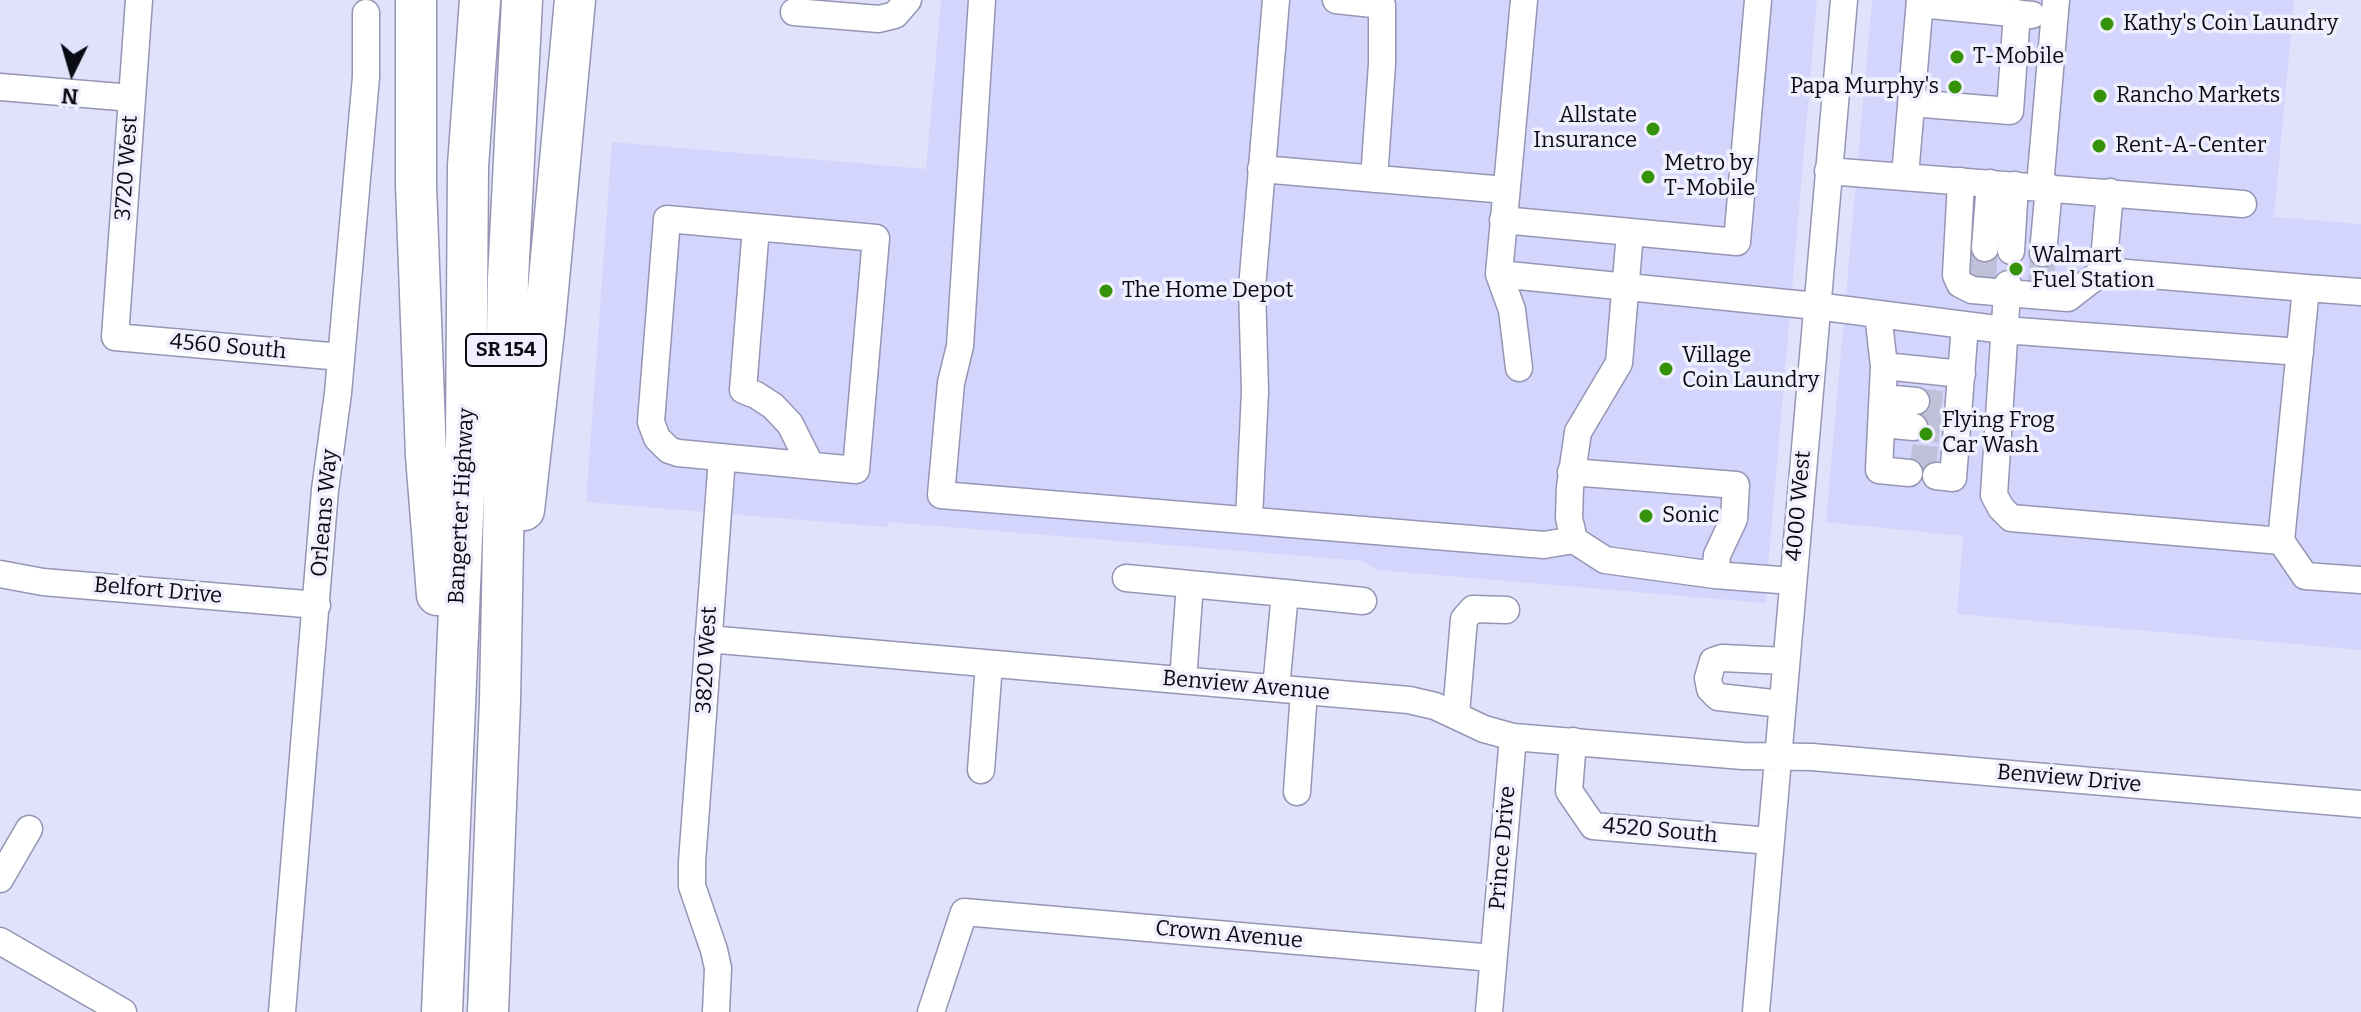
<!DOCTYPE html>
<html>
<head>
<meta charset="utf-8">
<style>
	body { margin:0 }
	#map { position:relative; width:2361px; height:1012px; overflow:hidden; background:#e0e1fb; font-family:Bitter,serif }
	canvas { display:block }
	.north { position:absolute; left:32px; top:32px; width:80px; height:80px; -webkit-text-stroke:6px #efeffd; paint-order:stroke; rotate:185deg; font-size:22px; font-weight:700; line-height:32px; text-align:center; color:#0a0a15 }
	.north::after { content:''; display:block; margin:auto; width:28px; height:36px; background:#0a0a15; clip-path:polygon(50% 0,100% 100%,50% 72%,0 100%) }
</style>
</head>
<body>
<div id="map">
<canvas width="2361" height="1012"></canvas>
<div class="north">N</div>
</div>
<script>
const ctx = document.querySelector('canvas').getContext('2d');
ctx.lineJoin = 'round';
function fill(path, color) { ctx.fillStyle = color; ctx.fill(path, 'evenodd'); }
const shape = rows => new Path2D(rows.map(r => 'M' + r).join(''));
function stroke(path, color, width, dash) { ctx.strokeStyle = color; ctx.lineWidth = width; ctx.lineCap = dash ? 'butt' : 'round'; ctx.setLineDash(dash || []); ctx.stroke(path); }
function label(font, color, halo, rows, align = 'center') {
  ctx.font = font + ' Bitter,serif'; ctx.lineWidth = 7; ctx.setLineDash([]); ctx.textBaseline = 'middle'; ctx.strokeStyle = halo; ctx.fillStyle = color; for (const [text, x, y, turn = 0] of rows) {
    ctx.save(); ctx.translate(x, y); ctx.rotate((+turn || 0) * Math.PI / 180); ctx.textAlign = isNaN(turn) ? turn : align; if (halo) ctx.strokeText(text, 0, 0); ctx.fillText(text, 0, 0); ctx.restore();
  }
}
const built = shape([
	[941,0,1817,0,1765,603,1378,570,1363,561,888,522,887,527,586,502,612,142,926,169],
	[1872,0,2294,0,2274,217,2361,224,2361,650,1957,614,1963,536,1826,522]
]);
const minorTunnel = shape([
	[1983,280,1985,248],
	[2041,287,2043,253],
	[1916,401,1943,404],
	[1914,427,1940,430],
	[1911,457,1937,460]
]);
const minor = shape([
	[139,0,115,337,341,357],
	[982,0,960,346,951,383,941,495,1544,545,1574,540],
	[1336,0,1382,5,1382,64,1374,179],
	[1920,4,2032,15],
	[794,12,879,19,895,15,908,0],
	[0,87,132,98],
	[1911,103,2010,111,2017,13],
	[1261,169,1506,190],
	[1828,171,2243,204],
	[1905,176,1920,0],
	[1961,181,1956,275,1960,284,1972,290,2007,293,2008,284],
	[2040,186,2056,0],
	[2110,192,2103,271,2306,288],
	[667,219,876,238,856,470,678,453,669,450,657,438,651,422,667,219],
	[1503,220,1737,242,1758,0],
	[756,227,743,390,756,395,773,406,790,424,811,466],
	[1630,233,1619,363,1578,432,1570,487,1569,518,1574,540,1605,560,1715,575,1792,581],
	[1985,248,1990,183],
	[2011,251,2015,185],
	[2043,253,2049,187],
	[2103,271,2068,298,2007,293,1994,495,2001,508,2011,518,2281,541],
	[1499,274,1816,306,2004,330,2300,352],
	[2361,292,2306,288,2281,541,2305,576,2361,580],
	[1878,314,1884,366,1879,470,1909,473],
	[1884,366,1962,374],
	[1519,368,1512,310,1499,274,1524,0],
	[1883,398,1916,401],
	[1882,424,1914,427],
	[1571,472,1736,485,1734,519,1717,555,1715,575],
	[1936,476,1953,478,1965,325],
	[1249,519,1255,391,1252,288,1276,0],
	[0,574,43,582,317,605],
	[1126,578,1285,593,1276,688],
	[1285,593,1363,601],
	[708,639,1409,700,1435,706,1484,729,1513,737,1743,756,1812,757,2361,804],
	[1183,680,1190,584],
	[1782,704,1718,697,1710,689,1708,678,1713,661,1722,658,1786,661],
	[1456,714,1464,619,1473,609,1506,610],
	[1573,741,1569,791,1593,826,1770,841],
	[981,770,989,664],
	[1297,792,1304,691],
	[0,879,29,829],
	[0,941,123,1012],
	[282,1012,325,490,338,393,366,77,366,13],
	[716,1012,718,968,714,950,692,886,692,862,722,458],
	[931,1012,964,912,1493,958],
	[1489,1012,1513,737],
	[1756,1012,1844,0]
]);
const highway = shape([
	[416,0,416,185,426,456,437,595],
	[524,510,545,322,575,0],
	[442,1012,466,444,468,166,480,0],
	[488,1012,500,701,508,279,522,0]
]);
const markers = [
	[2107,24,8,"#35920b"],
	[1957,57,8,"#35920b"],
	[1955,87,8,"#35920b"],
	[2100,96,8,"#35920b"],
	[1653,129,8,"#35920b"],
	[2099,146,8,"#35920b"],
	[1648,177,8,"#35920b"],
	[2016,269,8,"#35920b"],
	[1106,291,8,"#35920b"],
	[1666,369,8,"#35920b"],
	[1926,434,8,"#35920b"],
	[1646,516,8,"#35920b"]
];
const shields = [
	[506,350,80]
];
const shieldNames = [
	["SR 154",506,350]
];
const poiNames = [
	["Kathy's Coin Laundry",2123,24],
	["T-Mobile",1973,57],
	["Papa Murphy's",1939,87,"right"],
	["Rancho Markets",2116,96],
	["Allstate",1637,116,"right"],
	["Insurance",1637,141,"right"],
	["Rent-A-Center",2115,146],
	["Metro by",1664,164],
	["T-Mobile",1664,189],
	["Walmart",2032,256],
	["Fuel Station",2032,281],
	["The Home Depot",1122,291],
	["Village",1682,356],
	["Coin Laundry",1682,381],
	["Flying Frog",1942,421],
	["Car Wash",1942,446],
	["Sonic",1662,516]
];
const streetNames = [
	["3720 West",127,168,-86],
	["4560 South",228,347,5],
	["Bangerter Highway",462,506,-87],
	["4000 West",1799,506,-85],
	["Orleans Way",325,513,-85],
	["Belfort Drive",158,591,5],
	["3820 West",707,660,-87],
	["Benview Avenue",1246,686,5],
	["Benview Drive",2069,779,5],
	["4520 South",1660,831,5],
	["Prince Drive",1503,848,-85],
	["Crown Avenue",1229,935,5]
];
fill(built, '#d4d5fd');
stroke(minorTunnel, '#c0c1d8', 26, [26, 13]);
stroke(minor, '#9595b4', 29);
stroke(highway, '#9595b4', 43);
stroke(minor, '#fff', 26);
stroke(highway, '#fff', 40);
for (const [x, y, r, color] of markers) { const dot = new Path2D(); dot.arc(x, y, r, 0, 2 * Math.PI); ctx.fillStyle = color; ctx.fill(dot); stroke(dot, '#efeffd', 3); }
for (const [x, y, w] of shields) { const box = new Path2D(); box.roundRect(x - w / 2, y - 16, w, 32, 6); ctx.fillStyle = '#efeffd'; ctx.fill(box); stroke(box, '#0a0a15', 2); }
label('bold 20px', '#0a0a15', null, shieldNames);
label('22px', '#0a0a15', '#efeffd', poiNames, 'left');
label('22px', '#0a0a15', '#efeffd', streetNames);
</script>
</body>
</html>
